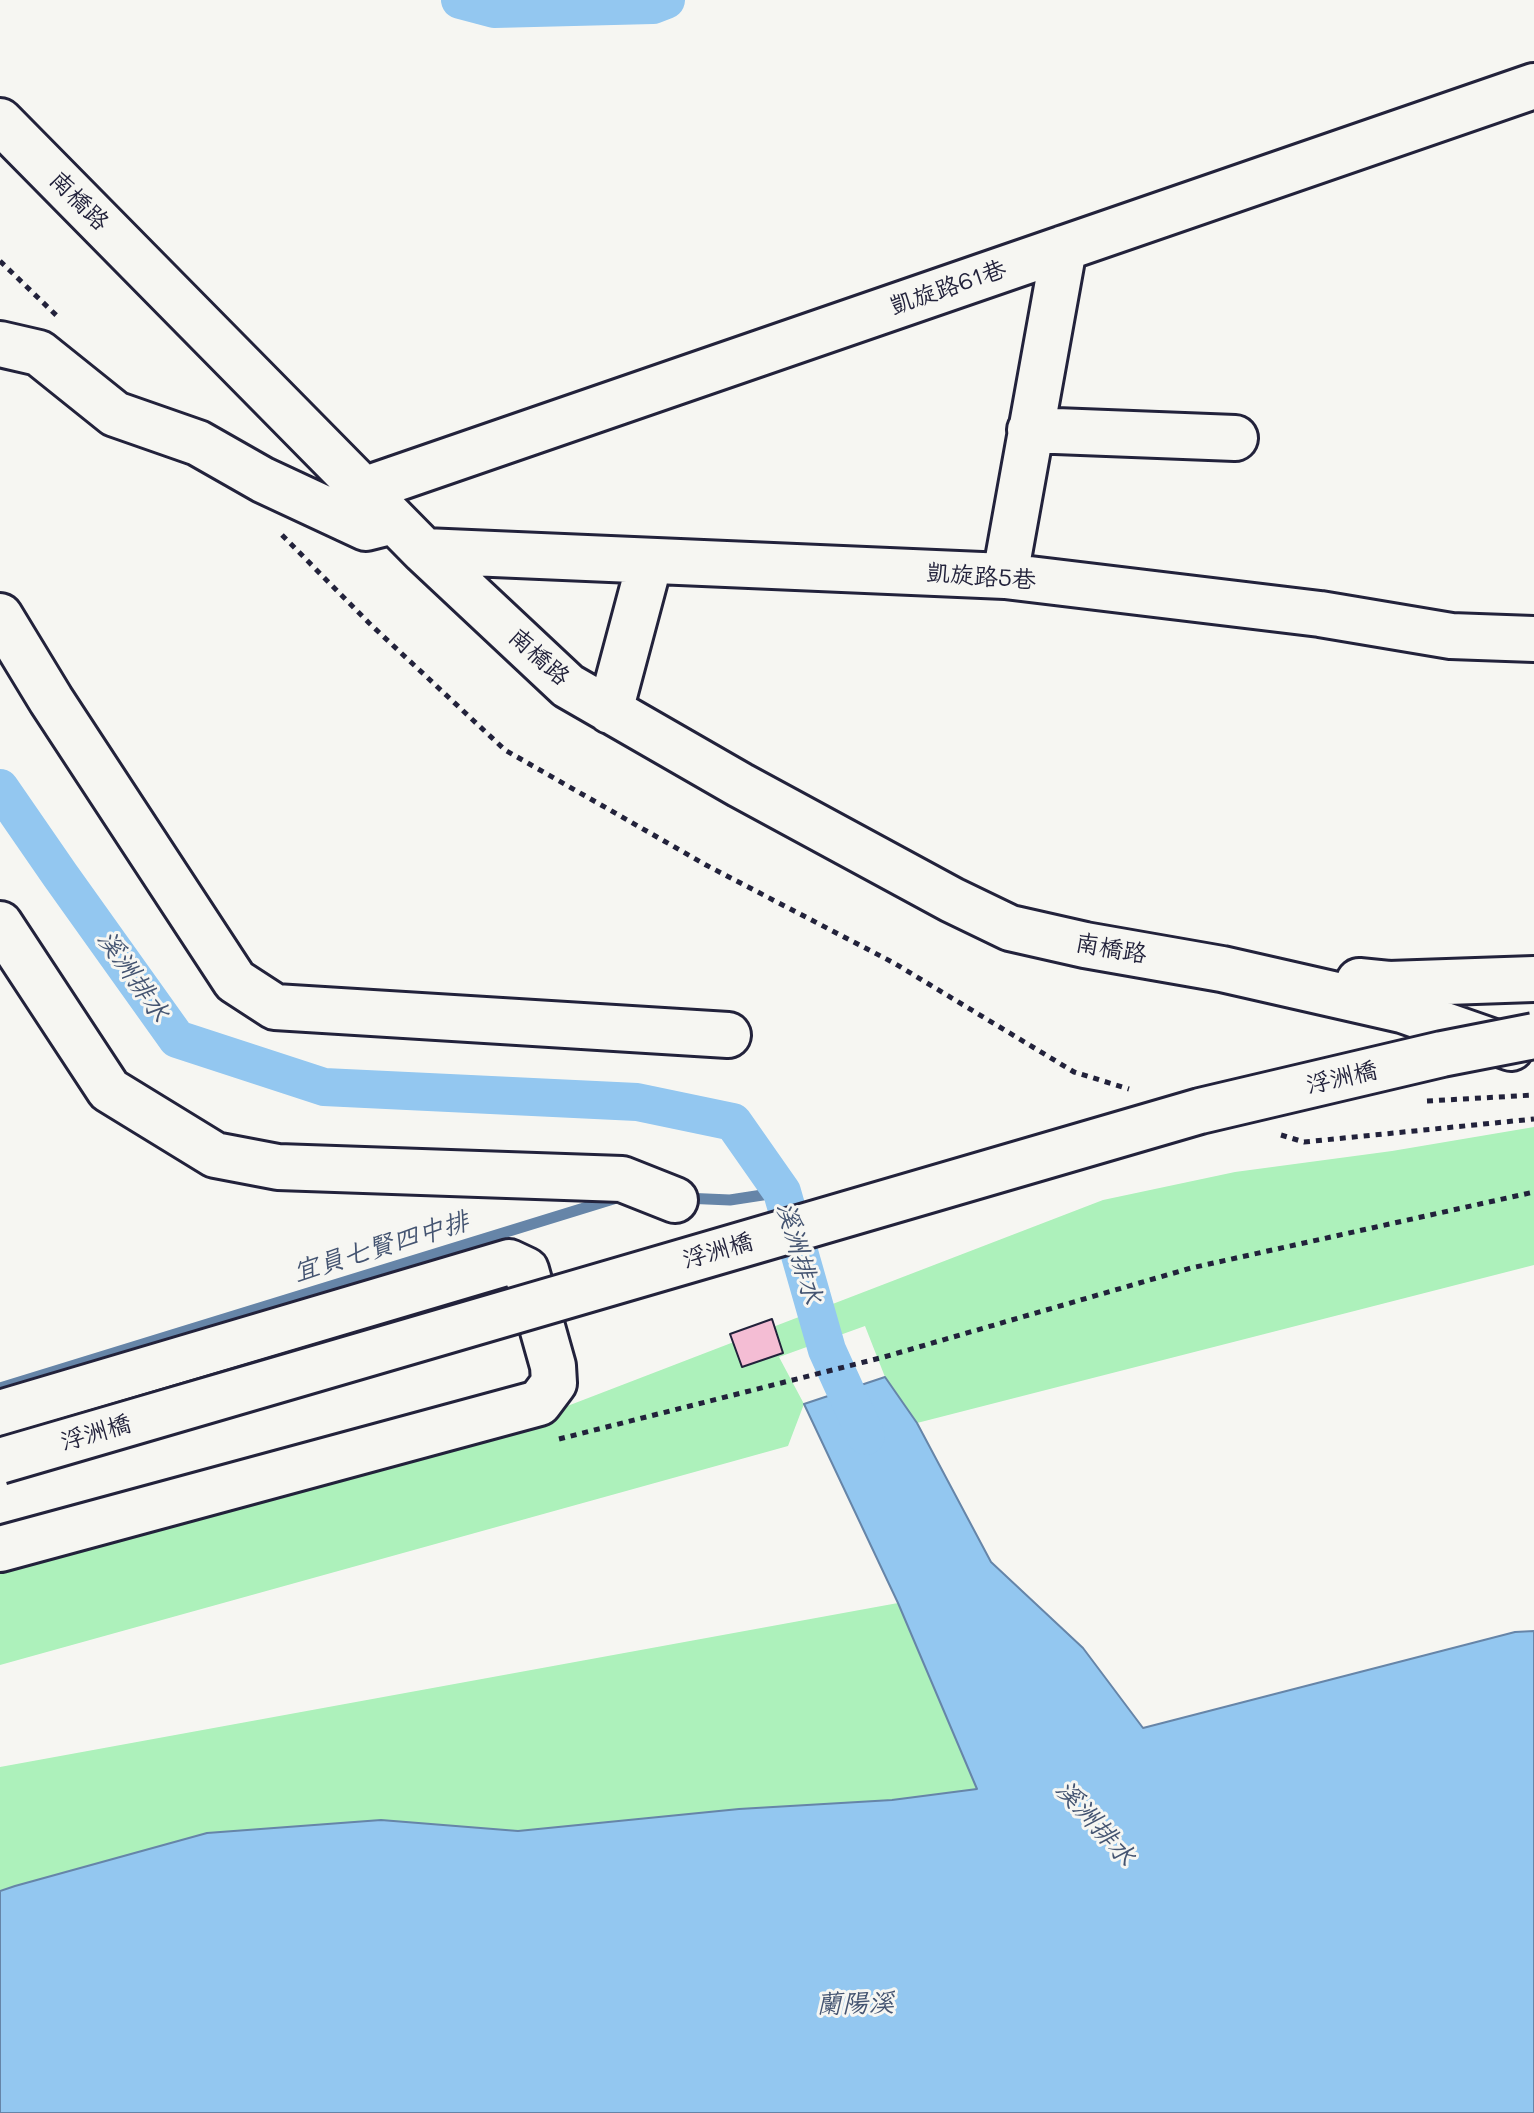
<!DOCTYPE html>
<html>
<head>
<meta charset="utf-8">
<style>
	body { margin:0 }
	canvas { display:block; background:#f6f6f2 }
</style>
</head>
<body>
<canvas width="1534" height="2113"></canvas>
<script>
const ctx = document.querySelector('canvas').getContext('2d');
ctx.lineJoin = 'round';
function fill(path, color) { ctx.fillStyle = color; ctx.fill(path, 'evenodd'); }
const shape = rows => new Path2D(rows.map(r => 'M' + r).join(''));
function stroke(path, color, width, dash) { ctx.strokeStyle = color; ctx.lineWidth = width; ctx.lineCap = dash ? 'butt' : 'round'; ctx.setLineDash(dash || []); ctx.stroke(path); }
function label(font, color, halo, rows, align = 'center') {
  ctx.font = font + ' Mali,"LXGW WenKai TC",sans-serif'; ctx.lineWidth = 6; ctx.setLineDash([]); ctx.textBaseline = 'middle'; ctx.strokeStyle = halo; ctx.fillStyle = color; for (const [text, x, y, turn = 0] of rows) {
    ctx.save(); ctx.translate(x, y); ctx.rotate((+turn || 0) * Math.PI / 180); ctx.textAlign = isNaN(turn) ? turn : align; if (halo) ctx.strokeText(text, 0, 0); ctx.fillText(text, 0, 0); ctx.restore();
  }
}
const green = shape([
	[1534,1127,1534,1265,917,1423,885,1377,865,1326,779,1357,804,1404,788,1446,0,1665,0,1560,557,1410,1103,1200,1235,1172,1392,1151],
	[898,1603,978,1789,892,1800,739,1809,518,1831,381,1820,207,1833,0,1891,0,1767]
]);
const water = shape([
	[885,1377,917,1423,991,1562,1083,1648,1143,1728,1515,1632,1534,1631,1534,2113,0,2113,0,1891,15,1886,207,1833,381,1820,518,1831,739,1809,892,1800,977,1789,898,1603,804,1404,885,1377]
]);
const stream = shape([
	[684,1198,730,1200,782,1192],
	[0,1388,623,1196]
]);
const canal = shape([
	[460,0,494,9,653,5,666,0],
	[0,788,60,875,177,1039,324,1087,637,1102,733,1122,782,1192,827,1350,866,1436]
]);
const building = shape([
	[772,1319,783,1353,742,1367,730,1334,772,1319]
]);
const path = shape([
	[0,261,57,316],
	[282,535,369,623,505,750,706,865,894,963,1074,1072,1129,1089],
	[1427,1101,1534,1095],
	[1281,1135,1304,1142,1534,1119],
	[559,1439,884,1357,1191,1268,1534,1192]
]);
const minor = shape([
	[0,121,424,551,568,686,740,785,952,900,1010,928,1085,945,1222,969,1402,1010,1511,1048],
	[0,344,39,353,115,414,198,443,263,480,366,528,394,521],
	[1030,430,1235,438],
	[363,490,1534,86],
	[424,551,1005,576,1320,614,1451,636,1534,639],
	[1005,576,1064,248],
	[0,616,51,700,235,981,275,1007,728,1035],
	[610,711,650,561],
	[0,924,109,1090,215,1155,278,1167,622,1179,675,1200],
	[1359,981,1389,984,1534,979],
	[0,1413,509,1262,526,1270,553,1366,554,1383,539,1403,0,1549]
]);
const minorBridge = shape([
	[0,1461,1200,1111,1442,1054,1534,1036]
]);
const streetNames = [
	["南橋路",79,201,45],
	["凱旋路61巷",948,288,-19],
	["凱旋路5巷",981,577,4],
	["南橋路",539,657,42],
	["南橋路",1111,949,10],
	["浮洲橋",1342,1078,-13],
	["浮洲橋",718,1251,-16],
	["浮洲橋",96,1433,-16]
];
const waterNames = [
	["溪洲排水",133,976,55],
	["宜員七賢四中排",381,1247,-17],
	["溪洲排水",799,1253,74],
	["溪洲排水",1095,1823,48],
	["蘭陽溪",855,2004,-1]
];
fill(green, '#adf1bb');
fill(water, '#93c7f0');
stroke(water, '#6685a8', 2);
stroke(stream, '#6685a8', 11);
stroke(canal, '#93c7f0', 38);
fill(building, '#f4bdd4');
stroke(building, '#22223b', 2);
stroke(minor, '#22223b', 50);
stroke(path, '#22223b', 5, [6, 6]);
stroke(minor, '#f6f6f2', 44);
stroke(minorBridge, '#22223b', 50, []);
stroke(minorBridge, '#f6f6f2', 44);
label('24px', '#22223b', '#f6f6f2', streetNames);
label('italic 26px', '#445471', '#f6f6f2', waterNames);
</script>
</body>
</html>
